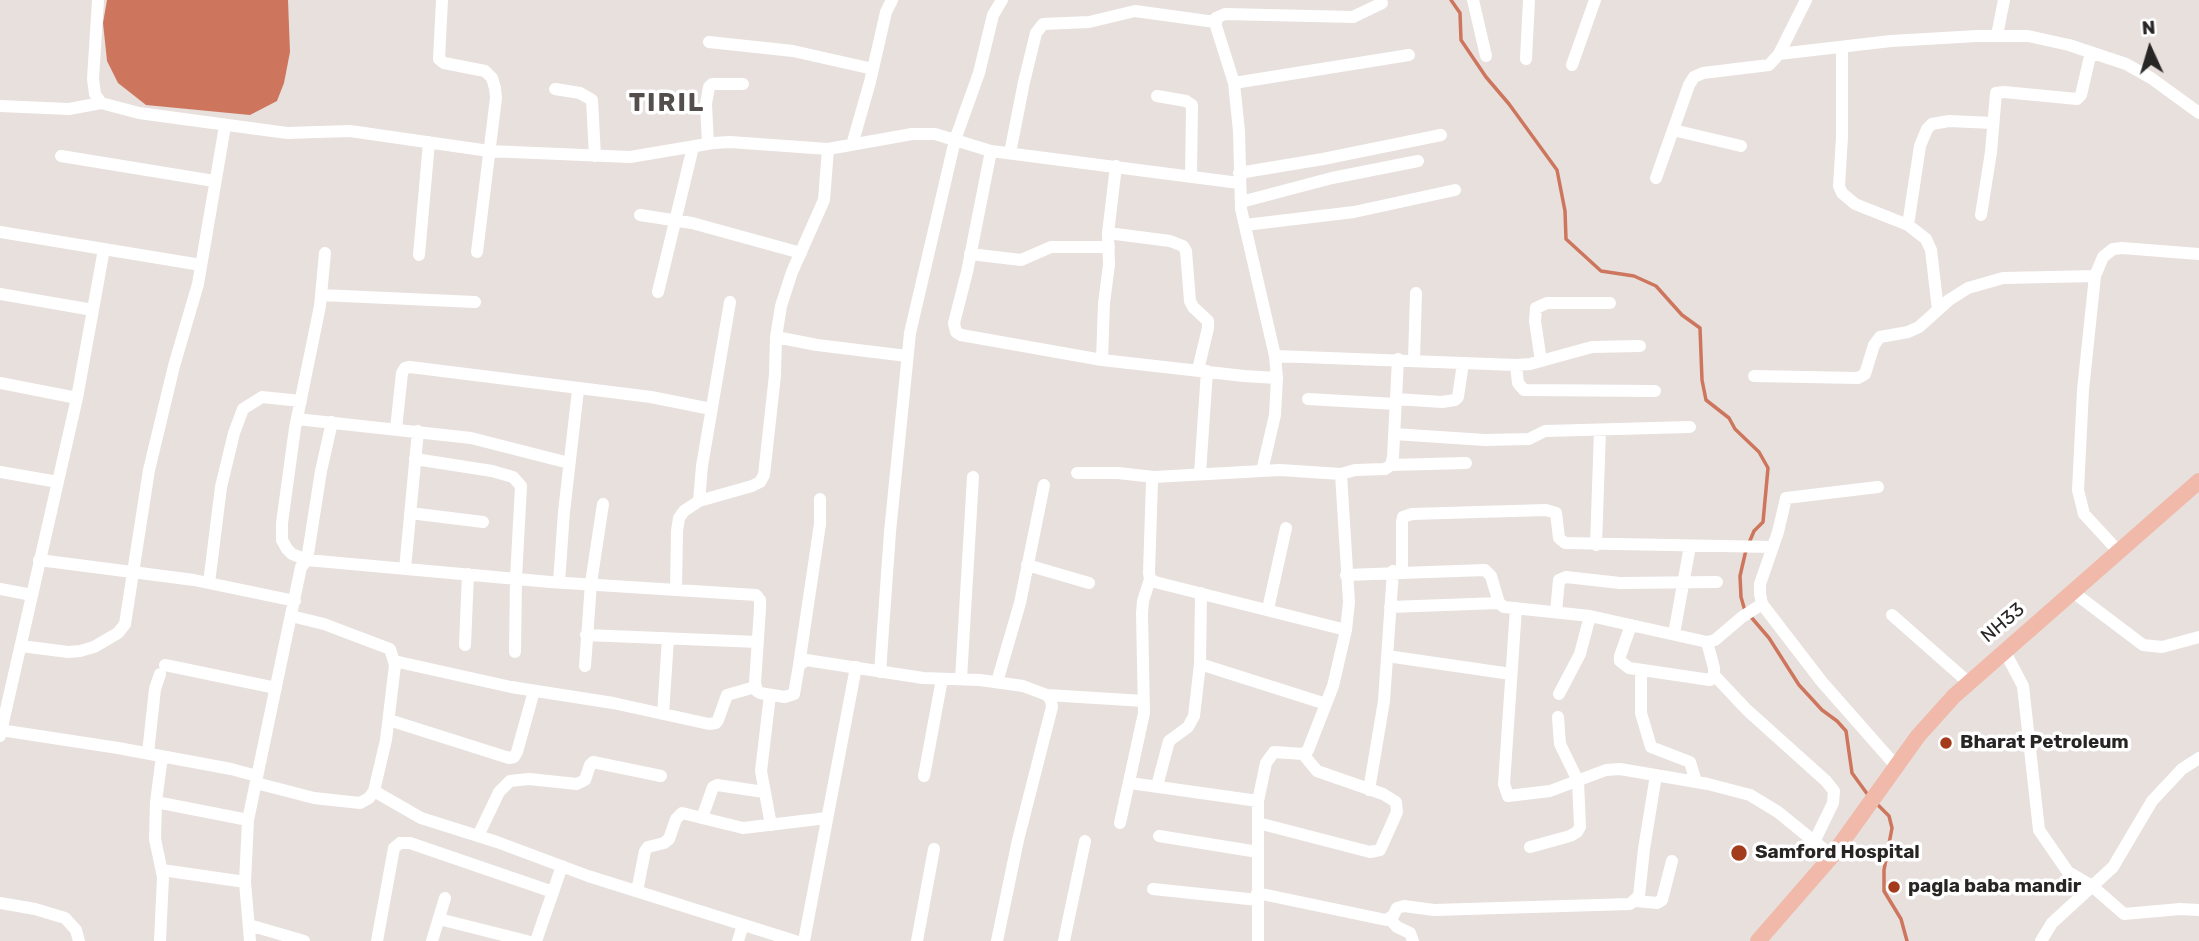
<!DOCTYPE html>
<html>
<head>
<meta charset="utf-8">
<style>
	body { margin:0 }
	#map { position:relative; width:2199px; height:941px; overflow:hidden; background:#e7e0dd; font-family:Rubik,sans-serif }
	canvas { display:block }
	.north { position:absolute; left:2115px; top:14px; width:70px; height:70px; -webkit-text-stroke:5px #fff; paint-order:stroke; rotate:356deg; font-size:19px; font-weight:700; line-height:28px; text-align:center; color:#282525 }
	.north::after { content:''; display:block; margin:auto; width:24px; height:32px; background:#282525; clip-path:polygon(50% 0,100% 100%,50% 72%,0 100%) }
</style>
</head>
<body>
<div id="map">
<canvas width="2199" height="941"></canvas>
<div class="north">N</div>
</div>
<script>
const ctx = document.querySelector('canvas').getContext('2d');
ctx.lineJoin = 'round';
function fill(path, color) { ctx.fillStyle = color; ctx.fill(path, 'evenodd'); }
const shape = rows => new Path2D(rows.map(r => 'M' + r).join(''));
function stroke(path, color, width, dash) { ctx.strokeStyle = color; ctx.lineWidth = width; ctx.lineCap = dash ? 'butt' : 'round'; ctx.setLineDash(dash || []); ctx.stroke(path); }
function label(font, color, halo, rows, align = 'center') {
  ctx.font = font + ' Rubik,sans-serif'; ctx.lineWidth = 7; ctx.setLineDash([]); ctx.textBaseline = 'middle'; ctx.strokeStyle = halo; ctx.fillStyle = color; for (const [text, x, y, turn = 0] of rows) {
    ctx.save(); ctx.translate(x, y); ctx.rotate((+turn || 0) * Math.PI / 180); ctx.textAlign = isNaN(turn) ? turn : align; if (halo) ctx.strokeText(text, 0, 0); ctx.fillText(text, 0, 0); ctx.restore();
  }
}
const water = shape([
	[107,0,288,0,290,52,284,83,277,101,250,115,146,105,118,83,107,61,103,23]
]);
const stream = shape([
	[1451,0,1460,13,1461,40,1486,77,1509,104,1557,170,1565,211,1566,239,1601,271,1634,276,1656,286,1682,315,1700,328,1702,380,1706,400,1729,418,1735,429,1759,452,1768,468,1763,522,1754,531,1749,543],
	[1745,611,1741,597,1740,576,1746,550],
	[1751,617,1769,638,1799,685,1822,710,1837,721,1846,731,1852,773,1868,795],
	[1876,803,1889,816,1892,828,1884,870,1884,891,1901,919,1907,941]
]);
const minor = shape([
	[98,0,93,79,95,94,101,103,139,113,287,133,350,131,489,151,630,157,713,143,730,142,828,149,912,134,935,134,991,151,1239,183],
	[442,0,439,59,444,63,485,71,492,78,495,88,496,98,477,252],
	[1473,0,1486,56],
	[1997,35,2004,0],
	[709,42,793,51,873,69],
	[1842,47,1842,137,1839,186,1842,193,1855,204,1908,225,1926,239,1931,250,1938,310],
	[1779,54,1891,41,1977,36,2028,36,2069,45,2126,64,2151,78,2199,113],
	[1526,59,1529,0],
	[1572,65,1595,0],
	[1234,83,1409,55],
	[555,89,580,93,592,100,595,156],
	[1157,96,1186,101,1192,105,1191,177],
	[0,106,69,109,101,103],
	[1673,130,1741,146],
	[708,144,706,104,709,87,712,84,743,84],
	[852,145,870,82,886,12,892,0],
	[991,151,967,272,954,323,956,332,961,335,1102,360,1244,376,1277,378],
	[1010,153,1024,82,1036,33,1043,24,1089,22,1135,11,1215,22],
	[61,156,214,181],
	[1239,173,1323,159,1441,135],
	[1656,178,1689,85,1694,77,1703,73,1769,65,1779,54,1806,0],
	[1241,202,1332,178,1418,161],
	[640,215,692,223,801,253],
	[1981,215,1991,152,1996,93,2004,92,2077,99,2081,95,2091,52],
	[1245,225,1354,212,1455,190],
	[1908,225,1920,146,1927,129,1932,124,1949,121,1993,123],
	[0,232,201,265],
	[1108,233,1170,241,1183,246,1186,251,1190,301,1193,307,1208,321,1208,328,1198,370],
	[325,253,320,306,295,428,282,523,282,540,287,549,292,554,307,560,321,471,332,422],
	[970,254,1021,260,1051,247,1109,247],
	[419,255,429,142],
	[658,292,693,147],
	[0,294,93,310],
	[321,295,475,302],
	[776,337,817,345,907,356],
	[1275,356,1516,365,1530,364,1592,347,1640,346],
	[1102,360,1104,303,1109,265,1108,233,1116,166],
	[1414,360,1416,293],
	[1541,361,1535,321,1536,308,1547,303,1610,303],
	[1516,365,1518,383,1524,390,1655,391],
	[1754,376,1858,378,1865,374,1874,345,1880,337,1908,332,1919,327,1949,300,1968,288,2003,278,2095,276],
	[0,383,77,398],
	[1308,399,1396,404],
	[1396,399,1442,402,1455,400,1458,397,1463,363],
	[297,419,471,438,569,463],
	[396,429,402,373,405,368,410,367,651,397,711,409],
	[1394,434,1485,440,1529,439,1545,431,1690,427],
	[415,459,492,471,513,477,521,486,516,578,515,652],
	[1391,465,1466,463],
	[1262,471,1275,415,1277,378,1275,356,1241,209,1239,131,1234,83,1216,26,1216,18,1225,14,1353,17,1382,3],
	[0,472,58,482],
	[1077,473,1118,473,1154,477],
	[1200,473,1207,371],
	[1341,474,1280,470,1154,477,1152,481,1149,573,1150,579,1155,582,1346,630],
	[1878,487,1786,498,1778,532,1760,584,1760,594,1762,604,1822,682,1896,766],
	[699,501,702,466,730,302],
	[410,513,483,522],
	[1596,545,1600,430],
	[2119,552,2084,514,2078,490,2083,390,2095,276,2103,257,2113,249,2122,248,2199,254],
	[39,560,194,580,295,601],
	[1027,565,1089,583],
	[405,569,418,431],
	[1402,571,1402,522,1403,517,1412,514,1546,510,1556,513,1559,538,1565,543,1773,547],
	[1346,575,1485,570,1491,576,1499,603,1504,607,1590,616,1707,642,1715,640,1742,617,1762,604],
	[559,582,564,512,578,390],
	[209,583,221,487,234,433,243,409,262,397,301,401],
	[0,589,32,595],
	[676,589,677,531,679,518,684,511,699,501,752,486,760,482,764,475,775,375,776,337,781,306,792,272,824,200,828,149],
	[2073,592,2143,645,2162,647,2199,637],
	[1390,607,1499,603],
	[1516,608,1504,784,1508,796,1550,791,1606,770,1620,769,1708,784,1750,795,1778,812,1832,856],
	[1268,609,1286,528],
	[1556,612,1559,580,1566,577,1620,583,1717,582],
	[1892,615,1968,682],
	[1631,625,1620,656,1620,661,1629,668,1710,680,1714,675,1714,668,1707,642],
	[1674,634,1690,546],
	[586,635,758,642],
	[465,645,468,574],
	[21,646,68,652,80,651,94,647,118,633,125,624,149,470,174,366,198,284,225,126],
	[2004,650,2023,686,2039,830,2068,872,2092,886,2124,914,2180,909,2199,910],
	[1387,656,1511,674],
	[394,661,511,687,613,703,709,724,716,723,718,720,727,695,755,687],
	[1200,664,1326,704],
	[165,665,276,688],
	[799,665,820,524,820,499],
	[585,666,591,583,603,504],
	[1641,670,1641,713,1651,747,1690,762,1696,782],
	[880,672,890,532,910,333,955,140,979,73,993,15,1002,0],
	[1714,675,1747,710,1826,781,1834,791,1833,803,1815,840],
	[961,679,973,477],
	[997,682,1020,603,1044,485],
	[1559,694,1580,654,1590,616],
	[770,695,761,771,771,825],
	[1047,695,1144,701],
	[663,714,668,639],
	[389,720,509,758,514,757,517,752,534,691],
	[0,730,118,748,231,769,257,776],
	[0,736,77,398,104,249],
	[148,753,155,689,160,674],
	[924,776,942,679],
	[256,783,314,798,360,803,369,798,374,791,386,740,395,665,390,649,324,624,291,616],
	[1130,783,1258,801],
	[1157,786,1169,741,1188,727,1194,716,1200,664,1201,593],
	[1369,790,1384,701,1393,571],
	[374,791,421,818,497,842,588,876,795,941],
	[156,802,248,820],
	[702,818,713,787,717,785,764,792],
	[1120,823,1144,713,1142,613,1143,601,1150,579],
	[1258,823,1370,852,1380,850,1397,812,1396,802,1383,794,1317,771,1303,754],
	[478,836,499,792,510,781,529,779,577,784,585,780,590,765,593,762,661,776],
	[1159,836,1258,852],
	[1530,847,1570,836,1577,832,1580,827,1578,781,1560,744,1558,717],
	[162,870,245,882],
	[1153,889,1258,900],
	[637,891,645,851,648,847,664,843,669,839,676,819,682,813,743,828,827,818],
	[1257,893,1386,920,1393,916,1397,908,1404,906,1434,910,1630,904,1639,896,1644,849,1656,775],
	[1636,901,1657,903,1662,900,1672,861],
	[0,903,35,909,65,918,76,930,79,941],
	[1389,918,1397,927,1410,933,1413,941],
	[439,919,527,941],
	[249,925,304,941],
	[160,941,163,877,155,839,156,802,162,756],
	[250,941,245,882,248,820,301,567,307,560,550,582,756,595,760,600,760,609,755,683,757,691,760,693,785,697,794,694,799,665,806,660,923,678,980,680,1023,686,1047,695,1051,700,1052,707,1018,840,997,941],
	[377,941,394,848,400,843,410,843,553,892],
	[432,941,445,898],
	[536,941,562,866],
	[738,941,743,925],
	[804,941,856,667],
	[917,941,934,849],
	[1064,941,1085,841],
	[1258,941,1258,801,1266,763,1274,752,1303,754,1308,750,1333,686,1346,630,1349,602,1341,474,1355,470,1385,469,1391,465,1393,457,1398,359],
	[2041,941,2052,923,2113,867,2152,801,2182,769,2199,758]
]);
const major = shape([
	[1758,941,1832,856,1918,736,1954,696,2199,481]
]);
const markers = [
	[1946,743,7,"#a33c1d"],
	[1739,853,9,"#a33c1d"],
	[1894,887,7,"#a33c1d"]
];
const streetNames = [
	["NH33",2003,623,-40]
];
const poiNames = [
	["Bharat Petroleum",1960,743],
	["Samford Hospital",1755,853],
	["pagla baba mandir",1908,887]
];
const districtNames = [
	["TIRIL",667,103]
];
fill(water, '#ce765d');
stroke(stream, '#ce765d', 3.5);
stroke(minor, '#fff', 12);
stroke(major, '#f0b9a9', 16);
for (const [x, y, r, color] of markers) { const dot = new Path2D(); dot.arc(x, y, r, 0, 2 * Math.PI); ctx.fillStyle = color; ctx.fill(dot); stroke(dot, '#fff', 2.5); }
label('19px', '#282525', '#fff', streetNames);
label('bold 19px', '#282525', '#fff', poiNames, 'left');
ctx.letterSpacing = '2px';
label('bold 26px', '#544e4c', '#fff', districtNames);
ctx.letterSpacing = '0px';
</script>
</body>
</html>
